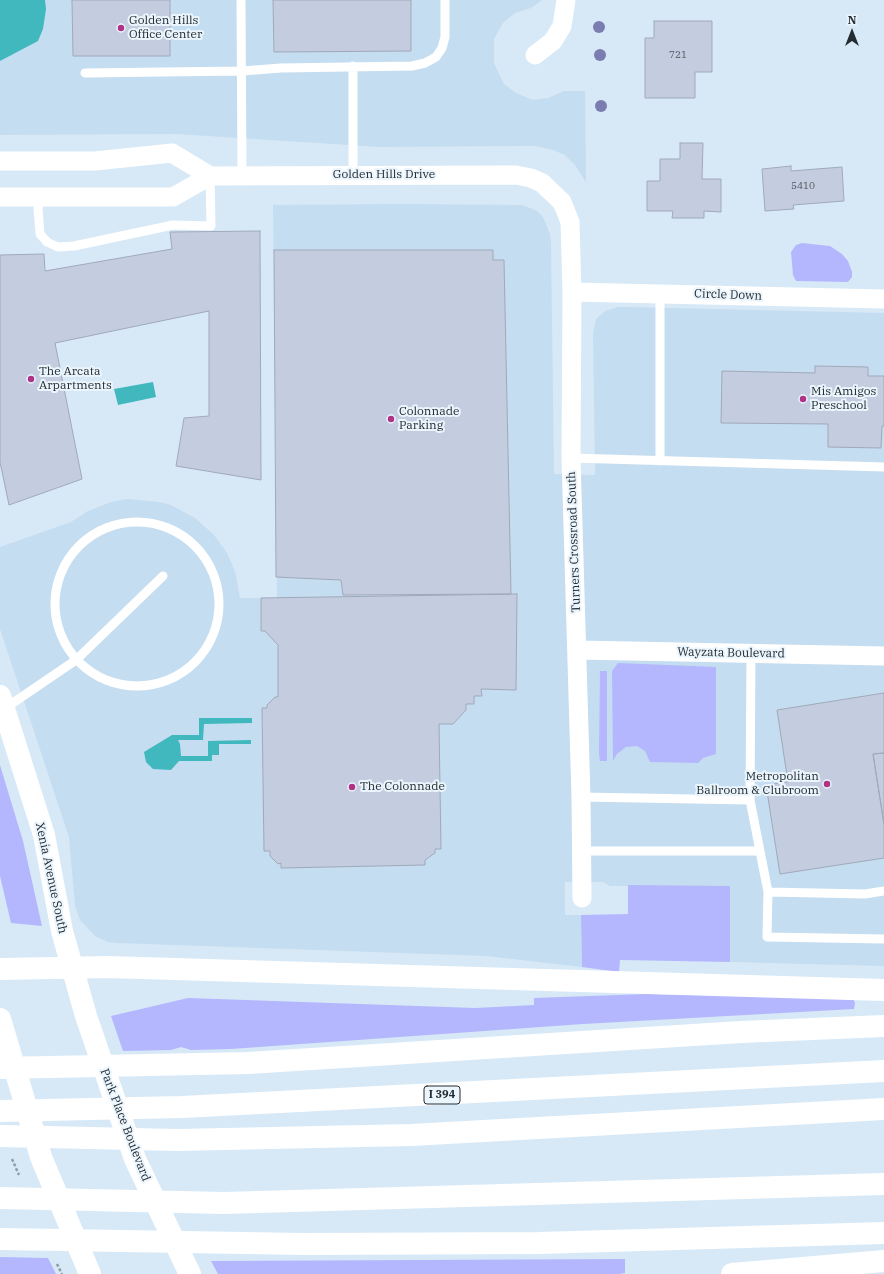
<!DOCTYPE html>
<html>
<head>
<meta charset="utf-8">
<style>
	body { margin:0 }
	#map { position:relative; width:884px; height:1274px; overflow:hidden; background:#d7e9f7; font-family:"IBM Plex Serif",serif }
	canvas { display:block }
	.north { position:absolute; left:832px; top:12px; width:40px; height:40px; -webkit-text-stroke:3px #eaf5fd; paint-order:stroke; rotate:0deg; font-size:11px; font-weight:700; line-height:16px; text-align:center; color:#252c31 }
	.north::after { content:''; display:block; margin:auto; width:14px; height:18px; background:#252c31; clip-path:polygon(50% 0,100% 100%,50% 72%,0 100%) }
</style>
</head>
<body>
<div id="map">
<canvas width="884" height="1274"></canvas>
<div class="north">N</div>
</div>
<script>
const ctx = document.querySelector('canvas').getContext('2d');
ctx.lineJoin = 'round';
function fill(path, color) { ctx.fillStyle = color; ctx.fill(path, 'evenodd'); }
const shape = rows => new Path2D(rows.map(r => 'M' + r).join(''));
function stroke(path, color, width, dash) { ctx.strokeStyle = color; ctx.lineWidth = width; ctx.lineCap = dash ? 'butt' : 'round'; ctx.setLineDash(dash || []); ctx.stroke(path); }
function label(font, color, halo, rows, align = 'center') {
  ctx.font = font + ' "IBM Plex Serif",serif'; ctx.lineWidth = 4; ctx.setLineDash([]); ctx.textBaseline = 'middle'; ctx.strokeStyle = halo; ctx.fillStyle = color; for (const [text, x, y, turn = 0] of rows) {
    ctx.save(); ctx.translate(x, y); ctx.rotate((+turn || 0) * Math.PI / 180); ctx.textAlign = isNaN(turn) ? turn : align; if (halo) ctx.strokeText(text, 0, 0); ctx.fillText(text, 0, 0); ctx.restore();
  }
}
const built = shape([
	[0,0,542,0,531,8,515,13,503,23,494,39,494,63,504,84,516,93,533,100,548,98,564,91,585,91,586,182,575,165,565,155,553,150,535,146,380,147,176,134,0,135],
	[402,204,522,205,537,211,543,217,550,234,551,244,554,474,595,475,593,333,596,319,605,311,618,307,627,307,884,313,884,966,730,962,730,886,610,886,603,882,565,882,565,915,581,915,582,967,486,956,118,943,108,942,95,936,80,920,75,906,69,837,0,629,0,547,71,522,88,511,111,502,127,499,159,502,171,505,195,518,214,535,227,553,232,564,236,575,240,598,277,598,273,205]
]);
const green = shape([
	[802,243,830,246,842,254,848,261,852,272,852,277,848,282,796,281,793,275,791,252,796,245],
	[618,663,716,667,716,754,703,758,698,763,650,762,645,751,637,746,626,747,617,754,613,761,612,671],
	[600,671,607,671,607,761,600,761,599,753],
	[0,765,23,841,42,926,11,923,0,876],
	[628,885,730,886,730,962,620,960,619,972,582,967,581,915,628,914],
	[646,994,853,998,855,1003,854,1009,583,1024,231,1049,191,1050,181,1047,171,1050,123,1051,111,1016,188,998,475,1008,534,1005,534,998],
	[0,1257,48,1258,56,1274,0,1274],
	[625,1259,625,1273,619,1274,218,1274,211,1261]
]);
const water = shape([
	[0,0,45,0,46,9,43,29,38,41,0,61],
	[153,382,156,397,118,405,114,389],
	[199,718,252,718,252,723,204,724,203,740,178,740,180,744,181,756,208,756,208,741,251,740,251,744,219,744,219,755,212,755,212,761,179,761,171,770,153,769,146,762,144,752,172,735,199,735]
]);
const building = shape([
	[72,0,170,0,170,56,73,56,72,0],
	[273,0,411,0,411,51,274,52,273,0],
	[654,21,712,21,712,72,695,72,695,98,645,98,645,38,654,38,654,21],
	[680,143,703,143,702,179,721,179,721,212,704,211,704,218,672,218,673,211,647,211,647,181,660,181,660,159,680,159,680,143],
	[791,166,791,171,842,167,844,201,793,205,794,209,765,211,762,169,791,166],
	[260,231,261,480,176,466,184,418,209,416,209,311,55,343,82,479,9,505,0,462,0,255,44,254,45,271,172,249,170,232,260,231],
	[274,250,493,250,493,260,504,260,511,594,343,595,341,580,276,577,274,250],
	[815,366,868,367,868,376,884,376,884,426,882,426,881,448,828,447,828,424,721,423,722,371,815,373,815,366],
	[517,594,516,690,481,689,482,696,474,696,474,704,466,704,466,710,453,724,439,724,441,849,435,849,435,853,425,860,425,865,281,868,281,863,278,864,270,856,270,851,264,851,262,708,267,708,267,705,275,697,278,697,278,645,265,631,261,631,261,598,517,594],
	[884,693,884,753,873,754,884,824,884,858,780,874,766,785,788,782,777,710,884,693],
	[884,753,884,824,873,754,884,753]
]);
const path = shape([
	[12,1159,19,1175],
	[57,1264,62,1274]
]);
const service = shape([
	[241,0,242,175],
	[353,66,353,175],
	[85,73,242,71,281,68,412,66,425,63,436,57,442,48,445,37,445,0],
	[40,197,38,209,40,234,47,242,58,247,74,246,173,225,211,226,210,176],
	[571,458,884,467],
	[660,461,660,293],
	'55 604a82 82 0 1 1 164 0a82 82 0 1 1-164 0Z',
	[751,653,750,800,768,892,767,937,884,939],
	[4,709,76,660,163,576],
	[581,797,750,800],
	[582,851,760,851],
	[768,892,865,894,884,891]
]);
const minor = shape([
	[535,55,553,41,562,26,566,0],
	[0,161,95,161,172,153,210,176],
	[0,197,173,197,210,176,516,175,531,178,542,183,562,202,570,222,572,292,571,458,581,797,582,898],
	[572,292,884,299],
	[578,650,884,656]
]);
const tertiary = shape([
	[0,696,44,835,62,931,86,1016,135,1159,190,1274],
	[0,1019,41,1157,90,1274]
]);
const motorway = shape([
	[0,969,107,967,884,990],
	[0,1068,248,1063,741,1032,884,1026],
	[0,1111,182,1107,884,1071],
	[0,1136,178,1140,411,1135,884,1109],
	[0,1198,224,1203,884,1184],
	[0,1239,305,1244,539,1243,884,1233],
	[732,1274,884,1261]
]);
const trees = [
	[599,27],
	[600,55],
	[601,106]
];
const markers = [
	[121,28,4,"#af3385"],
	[31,379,4,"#af3385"],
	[803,399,4,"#af3385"],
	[391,419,4,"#af3385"],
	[827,784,4,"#af3385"],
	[352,787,4,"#af3385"]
];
const numberNames = [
	["721",678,55],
	["5410",803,186]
];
const shields = [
	[442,1095,36]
];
const shieldNames = [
	["I 394",442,1095]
];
const poiNames = [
	["Golden Hills",129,21],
	["Office Center",129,35],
	["The Arcata",39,372],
	["Arpartments",39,386],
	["Mis Amigos",811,392],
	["Preschool",811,406],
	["Colonnade",399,412],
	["Parking",399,426],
	["Metropolitan",819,777,"right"],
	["Ballroom & Clubroom",819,791,"right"],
	["The Colonnade",360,787]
];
const streetNames = [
	["Golden Hills Drive",384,175],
	["Circle Down",728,295,2],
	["Turners Crossroad South",574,542,-92],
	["Wayzata Boulevard",731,653,1],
	["Xenia Avenue South",51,878,78],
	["Park Place Boulevard",125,1125,69]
];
fill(built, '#c5ddf0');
fill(green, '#b4b7fd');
fill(water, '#40b8be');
fill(building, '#c4cddf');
stroke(building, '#a0a9ba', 1);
stroke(path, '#8f9da7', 2.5, [3, 2]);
stroke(service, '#fff', 9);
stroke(minor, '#fff', 19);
stroke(tertiary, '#fff', 22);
stroke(motorway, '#fff', 22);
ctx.fillStyle = '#7b7db1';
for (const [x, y] of trees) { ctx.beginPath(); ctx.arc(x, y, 6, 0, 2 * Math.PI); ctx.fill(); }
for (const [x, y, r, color] of markers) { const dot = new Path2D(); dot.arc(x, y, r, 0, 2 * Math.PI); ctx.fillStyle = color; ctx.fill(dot); stroke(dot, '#eaf5fd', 1.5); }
label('10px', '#4d545c', null, numberNames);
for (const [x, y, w] of shields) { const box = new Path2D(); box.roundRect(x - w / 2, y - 9, w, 18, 3); ctx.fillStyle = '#eaf5fd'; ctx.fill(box); stroke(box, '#252c31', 1); }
label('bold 11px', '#252c31', null, shieldNames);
label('12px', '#252c31', '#eaf5fd', poiNames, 'left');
label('12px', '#252c31', '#eaf5fd', streetNames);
</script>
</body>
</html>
